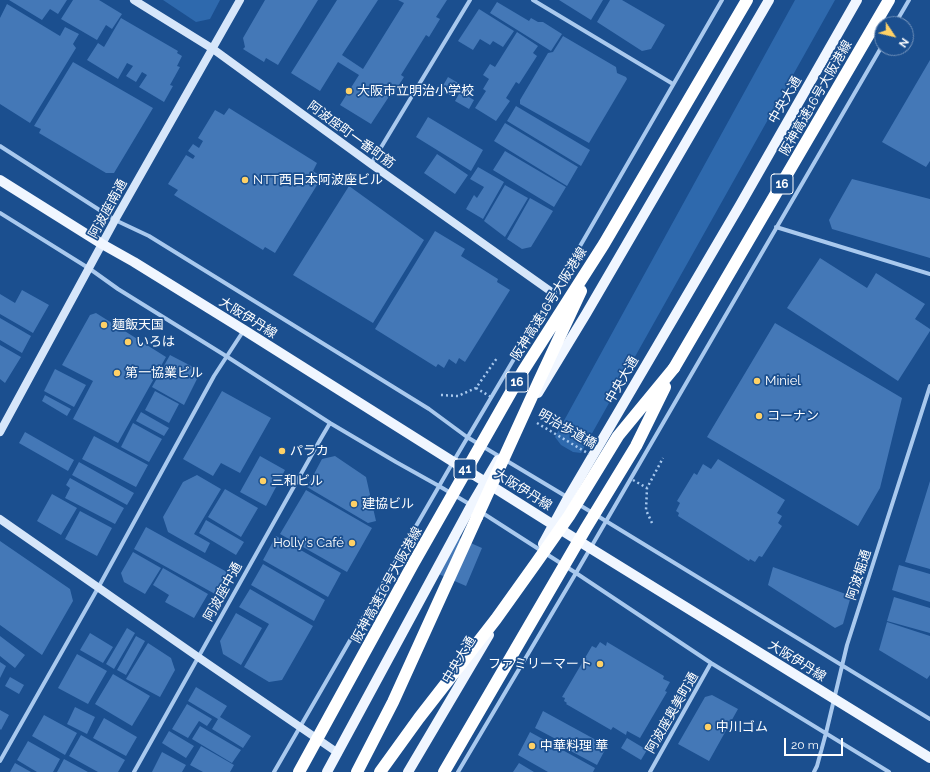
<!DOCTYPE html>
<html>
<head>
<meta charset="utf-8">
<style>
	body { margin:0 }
	#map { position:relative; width:930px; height:772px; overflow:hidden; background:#1b4f8f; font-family:Raleway,sans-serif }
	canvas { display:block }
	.north { position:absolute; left:874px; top:16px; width:40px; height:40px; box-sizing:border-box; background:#1b4f8f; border:1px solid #7695bc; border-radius:50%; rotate:125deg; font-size:11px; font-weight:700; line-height:16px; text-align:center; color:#fff }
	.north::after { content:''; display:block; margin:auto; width:14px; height:18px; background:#ffd166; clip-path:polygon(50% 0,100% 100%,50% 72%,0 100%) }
	.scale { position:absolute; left:784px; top:738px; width:59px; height:18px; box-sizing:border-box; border:2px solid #fff; border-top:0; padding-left:5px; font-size:12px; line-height:14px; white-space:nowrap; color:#fff; -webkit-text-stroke:3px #1b4f8f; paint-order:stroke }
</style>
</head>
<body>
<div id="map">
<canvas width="930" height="772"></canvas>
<div class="north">N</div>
<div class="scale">20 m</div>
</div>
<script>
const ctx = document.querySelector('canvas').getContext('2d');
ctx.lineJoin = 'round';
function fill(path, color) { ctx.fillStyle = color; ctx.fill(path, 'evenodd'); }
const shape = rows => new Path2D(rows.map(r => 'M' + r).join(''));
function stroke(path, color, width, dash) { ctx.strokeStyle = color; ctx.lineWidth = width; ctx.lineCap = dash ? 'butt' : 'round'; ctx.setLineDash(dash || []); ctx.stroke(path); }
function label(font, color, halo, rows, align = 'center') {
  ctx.font = font + ' Raleway,"Noto Sans JP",sans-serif'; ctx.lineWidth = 3.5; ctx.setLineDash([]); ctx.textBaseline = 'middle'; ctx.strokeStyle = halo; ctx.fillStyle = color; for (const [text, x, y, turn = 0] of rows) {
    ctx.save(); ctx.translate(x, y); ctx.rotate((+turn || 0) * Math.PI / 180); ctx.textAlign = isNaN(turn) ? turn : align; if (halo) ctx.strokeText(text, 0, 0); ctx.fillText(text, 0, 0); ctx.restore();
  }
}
const green = shape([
	[163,0,220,0,210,19,196,22],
	[795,0,835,0,581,453,573,452,561,445,555,437]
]);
const building = shape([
	[9,0,67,0,58,14,50,9,42,20],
	[73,0,99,0,122,14,112,29,106,25,97,40,61,19],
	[265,0,318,0,278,65,266,58,264,62,243,49,245,47,243,38],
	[337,0,378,0,342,55,363,69,404,3,398,0,447,0,436,17,440,19,429,37,426,35,401,75,404,77,392,96,390,95,371,124,340,105,359,75,338,62,320,91,291,73],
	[559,0,603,0,591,20],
	[610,0,622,0,665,25,651,49,642,51,597,22],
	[497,2,529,21,531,18,538,22,543,22,562,34,551,51,490,13],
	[7,4,60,36,65,27,79,34,73,44,76,48,30,123,0,104,0,18],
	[479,9,514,31,503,47,493,41,490,45,480,39,473,50,458,41],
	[121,18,178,51,177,53,182,56,177,66,180,67,170,85,173,86,164,102,139,87,147,75,142,72,136,82,126,76,133,66,127,63,118,79,87,60,98,43,104,47],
	[517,32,538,46,533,53,537,56,519,84,516,82,506,98,510,101,496,121,475,108,486,91,483,89,489,79,483,75,490,64,495,67],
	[563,36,616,67,617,73,626,77,627,79,589,143,520,104,520,100,548,53,553,52],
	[930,60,930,161,926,167,882,142],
	[73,62,153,108,114,173,106,173,39,133,41,129,34,126],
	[448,77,460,84,453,97,441,89],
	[460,92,474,100,469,109,455,101],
	[516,106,590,150,581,166,507,121],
	[229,108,317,163,313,171,322,177,275,253,265,247,263,250,174,195,178,190,168,184,186,155,193,159,195,156,188,151,193,144,199,148,203,141,198,138,215,110,224,115],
	[428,117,483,150,471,171,416,137],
	[505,123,578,167,567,186,494,141],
	[505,151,566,187,554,207,493,170],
	[437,154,468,175,455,194,424,173],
	[478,167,504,182,483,219,466,209,474,195,477,198,484,187,470,179],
	[852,179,930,199,930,258,832,229,829,220],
	[505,185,528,198,505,237,484,221],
	[349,186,424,240,373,323,293,275],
	[530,198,553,211,531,247,522,249,507,239],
	[435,231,465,249,461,256,498,279,497,282,510,290,465,362,459,358,456,364,449,359,444,368,438,364,436,367,375,329],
	[820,258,867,288,876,273,925,304,915,319,930,329,930,331,898,381,787,308],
	[22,290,49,305,33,333,0,314,0,294,15,303],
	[96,313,166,357,118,443,73,419,93,381,62,365,90,315],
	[0,318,31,336,22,353,0,340],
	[775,323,902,398,880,488,858,526,707,437],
	[0,345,21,357,5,383,0,379],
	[170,355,195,368,197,379,184,405,152,387],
	[55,369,86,385,74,407,44,391],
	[155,391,179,404,169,423,145,410],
	[222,391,271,418,240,473,221,463,213,476,183,459],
	[45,395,71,409,67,416,42,401],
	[141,412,169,428,164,436,136,421],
	[133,423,162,439,149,462,121,447],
	[25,432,74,460,68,471,19,443],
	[94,436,148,465,136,487,82,459],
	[260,456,285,470,266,506,240,492],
	[335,456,366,477,376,521,368,523,307,487,322,459],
	[718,459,785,500,777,513,782,516,778,523,782,526,762,557,759,556,755,562,750,559,749,561,678,516,679,513,676,511,680,503,677,501,694,473,697,475,703,464,711,469],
	[79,462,134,493,127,505,72,475],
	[197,475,221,489,194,534,210,543,205,553,168,532,163,517,183,482],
	[70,478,124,508,115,524,65,498,70,488,66,485],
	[930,481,930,569,905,562],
	[225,489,258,508,241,537,208,517],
	[306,490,372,528,347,572,280,534],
	[52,494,77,508,61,535,37,521],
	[80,511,112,528,97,556,65,539],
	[206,520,244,542,236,555,199,533],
	[146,527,227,572,215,594,134,549],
	[450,534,482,548,466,586,434,572],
	[276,536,341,573,328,597,263,560],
	[0,541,70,589,73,601,42,655,0,625],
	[133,552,161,568,145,594,124,582,121,573],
	[263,564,325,600,314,621,251,585],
	[899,565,930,574,930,602,892,590],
	[773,567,851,596,843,624,835,628,768,585],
	[163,568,208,594,194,618,165,602,169,595,153,585],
	[250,589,313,626,282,680,269,682,244,667,269,624,239,607],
	[894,597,930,608,930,633,887,621],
	[236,613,262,628,241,665,223,654,220,641],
	[887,622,930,636,930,675,927,679,879,650],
	[127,628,135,633,114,669,106,664],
	[90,633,113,647,103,663,80,650],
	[0,636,25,655,15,668,0,656],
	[136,636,145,641,126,675,117,670],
	[600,642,606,646,607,642,664,676,663,679,670,682,665,691,667,692,640,738,627,731,626,735,613,727,611,730,566,704,567,703,564,701,565,698,562,697,592,646,596,648],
	[148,643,171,658,175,670,160,697,126,679],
	[77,654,107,671,88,704,58,688],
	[0,662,6,666,0,678],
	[113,674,150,696,132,726,95,704],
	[10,677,24,685,19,694,5,686],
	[196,687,227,706,220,717,251,736,243,748,212,729,218,719,188,701],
	[712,695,738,709,709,761,678,744,705,697],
	[187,704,212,719,207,726,199,721,188,738,172,729],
	[75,707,95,717,87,734,67,724],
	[0,710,9,715,1,730,0,729],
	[543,711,607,746,597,765,567,749,569,746,535,728],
	[44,715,77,733,65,755,32,736],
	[104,718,137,737,126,756,93,738],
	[200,726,241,750,232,763,192,739],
	[169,731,194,746,186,758,162,743],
	[530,732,595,768,593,772,548,772,518,755],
	[81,735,125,760,118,772,98,772,69,756],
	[627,738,647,750,641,760,621,748],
	[28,741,60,759,53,772,37,772,17,760],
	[201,746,234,765,230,772,203,772,190,765],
	[162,752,186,765,182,772,152,772],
	[64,759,88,772,57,772],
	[15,763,31,772,10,772],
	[519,763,534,772,513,772]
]);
const path = shape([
	[441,395,458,396,476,388,497,358],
	[652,523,646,510,647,488,663,458]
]);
const street = shape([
	[533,0,673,84],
	[895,24,909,0],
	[0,146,115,220,149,236,429,409,467,437,567,497],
	[371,164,470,0],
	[0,213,90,269,118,289,226,356,330,423,396,462,439,486,471,505],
	[776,227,930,274],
	[578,504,930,719],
	[481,512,576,573,711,663,889,772],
	[0,761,98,588,214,376,244,330],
	[134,772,320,440,330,423],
	[274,772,453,462,553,293,722,0],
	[458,772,576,573,882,46],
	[650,772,711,663],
	[814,772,817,766,826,733,847,645,930,386]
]);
const secondary = shape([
	[134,0,213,49,371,164,553,293],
	[0,432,115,220,240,0],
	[0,519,198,657,338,753]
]);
const primary = shape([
	[0,180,102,244,134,262,244,330,590,548,930,758],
	[538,393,586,314,769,0],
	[543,544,568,498,740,205,857,0],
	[327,772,471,506,498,460],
	[408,772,489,635]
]);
const highway = shape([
	[674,368,889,0],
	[357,772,393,702,477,517]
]);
const pathBridge = shape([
	[476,388,491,397],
	[537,423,589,454],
	[633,480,647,488]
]);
const highwayBridge = shape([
	[477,517,539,381,581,291],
	[299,772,413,564,523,371,604,244,747,0],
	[380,772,419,718,496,619,536,563,569,516,618,436,674,368],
	[444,772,586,528,636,446,665,387]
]);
const markers = [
	[349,91,4,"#ffd166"],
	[245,180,4,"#ffd166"],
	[104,325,4,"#ffd166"],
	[128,342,4,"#ffd166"],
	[117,373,4,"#ffd166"],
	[757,381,4,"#ffd166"],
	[759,416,4,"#ffd166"],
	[282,451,4,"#ffd166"],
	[263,481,4,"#ffd166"],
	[354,504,4,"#ffd166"],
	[352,543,4,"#ffd166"],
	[600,664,4,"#ffd166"],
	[708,727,4,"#ffd166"],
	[532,746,4,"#ffd166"]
];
const shields = [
	[782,184,22],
	[517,382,22],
	[465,469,22]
];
const shieldNames = [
	["16",782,184],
	["16",517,382],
	["41",465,469]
];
const poiNames = [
	["大阪市立明治小学校",357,91],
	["NTT西日本阿波座ビル",253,180],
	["麺飯天国",112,325],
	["いろは",136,342],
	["第一協業ビル",125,373],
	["Miniel",765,381],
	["コーナン",767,416],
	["パラカ",290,451],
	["三和ビル",271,481],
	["建協ビル",362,504],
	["Holly's Café",344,543,"right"],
	["ファミリーマート",592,664,"right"],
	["中川ゴム",716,727],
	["中華料理 華",540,746]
];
const streetNames = [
	["阪神高速16号大阪港線",816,98,-60],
	["中央大通",785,100,-60],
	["阿波座町一番町筋",351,135,36],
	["阿波座南通",108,209,-61],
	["阪神高速16号大阪港線",549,304,-58],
	["大阪伊丹線",248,318,32],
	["中央大通",622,380,-60],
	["明治歩道橋",567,429,30],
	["大阪伊丹線",523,490,32],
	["阿波堀通",859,575,-72],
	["阪神高速16号大阪港線",387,585,-61],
	["阿波座中通",223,592,-61],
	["中央大通",459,660,-59],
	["大阪伊丹線",797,661,32],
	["阿波座奥美町通",672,713,-60]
];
fill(green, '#2e69ad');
fill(building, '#4478b7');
stroke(path, '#a9c9ee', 2.5, [2, 3]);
stroke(street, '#a9c9ee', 4);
stroke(secondary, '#d6e6fa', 8);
stroke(primary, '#f0f6ff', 10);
stroke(highway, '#fff', 12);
stroke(pathBridge, '#a9c9ee', 2.5, [2, 3]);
stroke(highwayBridge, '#fff', 12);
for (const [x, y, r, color] of markers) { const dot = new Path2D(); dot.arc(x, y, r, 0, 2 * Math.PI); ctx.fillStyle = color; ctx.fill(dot); stroke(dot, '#1b4f8f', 1.5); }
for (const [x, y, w] of shields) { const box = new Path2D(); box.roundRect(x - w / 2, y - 10, w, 20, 3); ctx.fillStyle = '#1b4f8f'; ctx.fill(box); stroke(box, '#fff', 1); }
label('bold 12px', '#fff', null, shieldNames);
label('13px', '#fff', '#1b4f8f', poiNames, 'left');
label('13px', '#fff', '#1b4f8f', streetNames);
</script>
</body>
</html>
